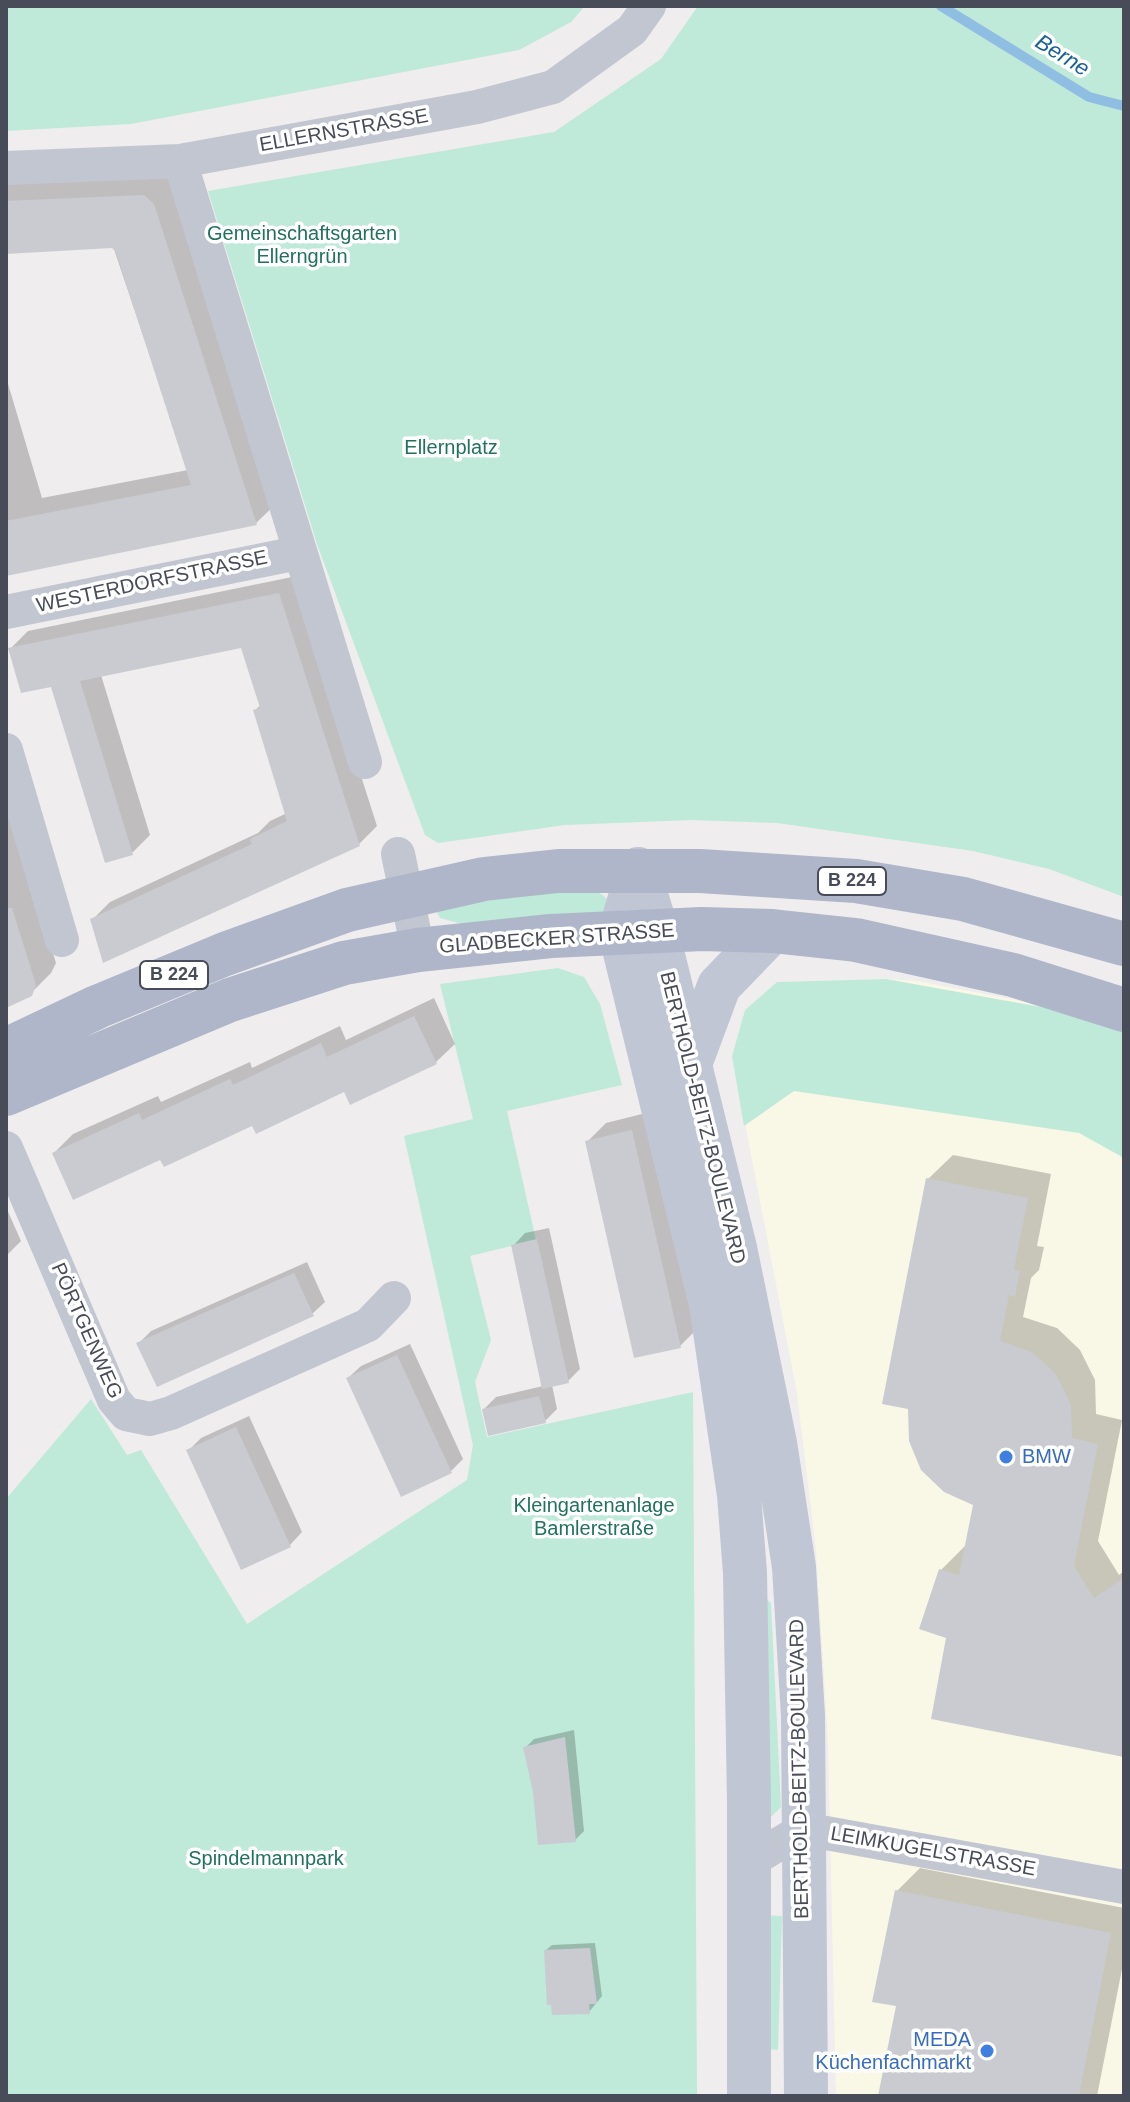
<!DOCTYPE html>
<html>
<head>
<meta charset="utf-8">
<style>
	body { margin:0 }
	#map { position:relative; width:1130px; height:2102px; overflow:hidden; background:#efeded; font-family:Arial,sans-serif }
	canvas { display:block }
	.frame { position:absolute; inset:0; border:8px solid #474c58; pointer-events:none }
</style>
</head>
<body>
<div id="map">
<canvas width="1130" height="2102"></canvas>
<div class="frame"></div>
</div>
<script>
const ctx = document.querySelector('canvas').getContext('2d');
ctx.lineJoin = 'round';
function fill(path, color) { ctx.fillStyle = color; ctx.fill(path, 'evenodd'); }
const shape = rows => new Path2D(rows.map(r => 'M' + r).join(''));
function stroke(path, color, width, dash) { ctx.strokeStyle = color; ctx.lineWidth = width; ctx.lineCap = dash ? 'butt' : 'round'; ctx.setLineDash(dash || []); ctx.stroke(path); }
function label(font, color, halo, rows, align = 'center') {
  ctx.font = font + ' Arial,sans-serif'; ctx.lineWidth = 7; ctx.setLineDash([]); ctx.textBaseline = 'middle'; ctx.strokeStyle = halo; ctx.fillStyle = color; for (const [text, x, y, turn = 0] of rows) {
    ctx.save(); ctx.translate(x, y); ctx.rotate((+turn || 0) * Math.PI / 180); ctx.textAlign = isNaN(turn) ? turn : align; if (halo) ctx.strokeText(text, 0, 0); ctx.fillText(text, 0, 0); ctx.restore();
  }
}
const commercial = shape([
	[886,979,917,981,1021,1001,1124,1035,1124,2096,836,2096,828,1743,816,1550,797,1393,732,1056,745,1010,777,982]
]);
const green = shape([
	[6,6,585,6,571,22,519,50,131,124,6,131],
	[698,6,1124,6,1124,897,1049,869,973,851,777,823,692,820,565,825,438,843,425,835,317,544,208,191,554,132,661,59],
	[595,889,621,911,473,927,440,918,435,908,539,890],
	[558,968,584,977,600,1004,622,1085,507,1111,536,1240,470,1256,491,1340,475,1382,487,1437,693,1392,697,2096,6,2096,6,1499,91,1399,127,1455,141,1450,247,1624,467,1480,473,1445,404,1136,473,1119,440,984],
	[886,979,1124,1022,1124,1158,1079,1133,794,1091,744,1126,732,1056,745,1010,777,982],
	[755,1590,771,1603,781,1807,761,1827],
	[761,1915,782,1916,778,2050,769,2049]
]);
const shadow = shape([
	[166,175,175,183,277,503,256,523,6,574,6,377,42,498,188,470,113,246,6,253,6,182],
	[297,576,377,826,359,844,92,920,110,902,258,833,270,821,287,813,255,710,261,705,242,646,101,675,150,835,132,853,53,684,10,649,28,631],
	[6,802,56,963,51,973,30,994,6,1005],
	[434,998,455,1044,436,1062,344,1090,161,1158,54,1153,73,1134,158,1096,161,1102,250,1062,252,1068,340,1026,346,1040],
	[650,1112,699,1327,680,1346,587,1142,606,1123],
	[953,1155,1051,1174,1037,1246,1044,1247,1039,1270,1031,1278,1023,1317,1057,1328,1080,1350,1095,1380,1096,1414,1122,1420,1098,1541,1119,1575,1124,1571,1124,1755,941,1570,966,1545,975,1504,928,1179],
	[6,1207,21,1241,6,1256],
	[549,1228,580,1369,568,1381,552,1385,557,1409,545,1421,484,1409,496,1397,543,1386,513,1246,525,1233],
	[307,1262,325,1302,312,1314,138,1344,151,1331],
	[410,1344,463,1459,451,1471,348,1378,361,1366],
	[249,1416,302,1532,290,1545,188,1451,201,1438],
	[574,1730,584,1831,575,1840,535,1791,525,1748,534,1739],
	[920,1868,1124,1908,1124,1959,1097,2096,880,2096,898,2005,897,1891],
	[595,1943,602,1996,589,2012,553,2003,546,1950,552,1945]
]);
const stream = shape([
	[941,6,1089,97,1124,106]
]);
const building = shape([
	[144,195,154,204,257,525,6,576,6,521,191,485,116,252,112,248,6,254,6,201],
	[279,593,360,846,103,963,90,919,252,844,250,839,287,821,253,710,260,708,241,648,80,681,133,855,105,863,51,687,21,693,8,648],
	[6,908,12,908,36,985,32,996,6,1008],
	[414,1016,437,1064,350,1105,344,1092,256,1134,252,1126,164,1167,160,1160,73,1200,52,1153,139,1113,142,1120,230,1079,233,1085,321,1043,327,1057],
	[632,1130,681,1348,634,1358,585,1141],
	[926,1178,1028,1198,1014,1270,1020,1271,1015,1297,1009,1295,1000,1341,1032,1352,1056,1374,1071,1405,1072,1438,1098,1444,1074,1566,1094,1598,1124,1578,1124,1757,931,1719,946,1638,919,1629,939,1569,959,1575,973,1505,944,1492,921,1470,909,1441,908,1409,882,1404],
	[537,1239,569,1383,542,1389,511,1245],
	[294,1273,314,1316,157,1387,136,1343],
	[397,1355,452,1473,401,1497,346,1378],
	[539,1396,546,1423,488,1436,482,1409],
	[236,1427,291,1547,241,1570,186,1450],
	[565,1737,576,1842,538,1845,533,1792,523,1747],
	[895,1890,1111,1933,1079,2096,878,2096,896,2006,872,2002],
	[590,1948,597,2004,589,2004,590,2014,552,2015,551,2005,547,2005,544,1950]
]);
const minor = shape([
	[180,161,365,762],
	[6,168,180,161,477,107,553,87,632,30,649,6],
	[6,612,298,553],
	[6,750,62,940],
	[398,854,418,950],
	[6,1148,114,1400,126,1414,150,1419,171,1413,368,1325,394,1298],
	[749,1862,804,1829,1124,1887]
]);
const secondary = shape([
	[638,869,657,931,735,1248,775,1443,794,1567,803,1716,806,2096],
	[630,898,620,932,711,1304,739,1495,745,1573,749,1801,749,2096],
	[690,1064,719,986,772,931]
]);
const primary = shape([
	[6,1050,97,1007,225,954,347,910,484,879,558,871,700,871,856,881,963,899,1124,944],
	[6,1094,230,1000,344,963,418,950,551,936,702,929,772,931,856,940,1013,975,1124,1010]
]);
const markers = [
	[1006,1457,8,"#3f7fe0"],
	[987,2051,8,"#3f7fe0"]
];
const shields = [
	[852,881,68],
	[174,975,68]
];
const shieldNames = [
	["B 224",852,881],
	["B 224",174,975]
];
const streetNames = [
	["ELLERNSTRASSE",344,131,-10],
	["WESTERDORFSTRASSE",152,582,-12],
	["GLADBECKER STRASSE",557,939,-4],
	["BERTHOLD-BEITZ-BOULEVARD",702,1118,76],
	["PÖRTGENWEG",86,1331,66],
	["BERTHOLD-BEITZ-BOULEVARD",800,1769,-91],
	["LEIMKUGELSTRASSE",933,1852,10]
];
const parkNames = [
	["Gemeinschaftsgarten",302,234],
	["Ellerngrün",302,257],
	["Ellernplatz",451,448],
	["Kleingartenanlage",594,1506],
	["Bamlerstraße",594,1529],
	["Spindelmannpark",266,1859]
];
const shopNames = [
	["BMW",1022,1457],
	["MEDA",971,2040,"right"],
	["Küchenfachmarkt",971,2063,"right"]
];
const waterNames = [
	["Berne",1062,56,32]
];
fill(commercial, '#f9f8e7');
fill(green, '#bfe9d9');
fill(shadow, '#0003');
stroke(stream, '#90bee2', 10);
fill(building, '#cacbd1');
stroke(minor, '#c2c6d1', 34);
stroke(secondary, '#c1c6d4', 44);
stroke(primary, '#afb6c9', 44);
for (const [x, y, r, color] of markers) { const dot = new Path2D(); dot.arc(x, y, r, 0, 2 * Math.PI); ctx.fillStyle = color; ctx.fill(dot); stroke(dot, '#fff', 3); }
for (const [x, y, w] of shields) { const box = new Path2D(); box.roundRect(x - w / 2, y - 14, w, 28, 6); ctx.fillStyle = '#fff'; ctx.fill(box); stroke(box, '#474c58', 2); }
label('bold 18px', '#474c58', null, shieldNames);
label('20px', '#474c58', '#fff', streetNames);
label('20px', '#20725c', '#fff', parkNames);
label('20px', '#366cbe', '#fff', shopNames, 'left');
label('italic 22px', '#1a6198', '#fff', waterNames);
</script>
</body>
</html>
